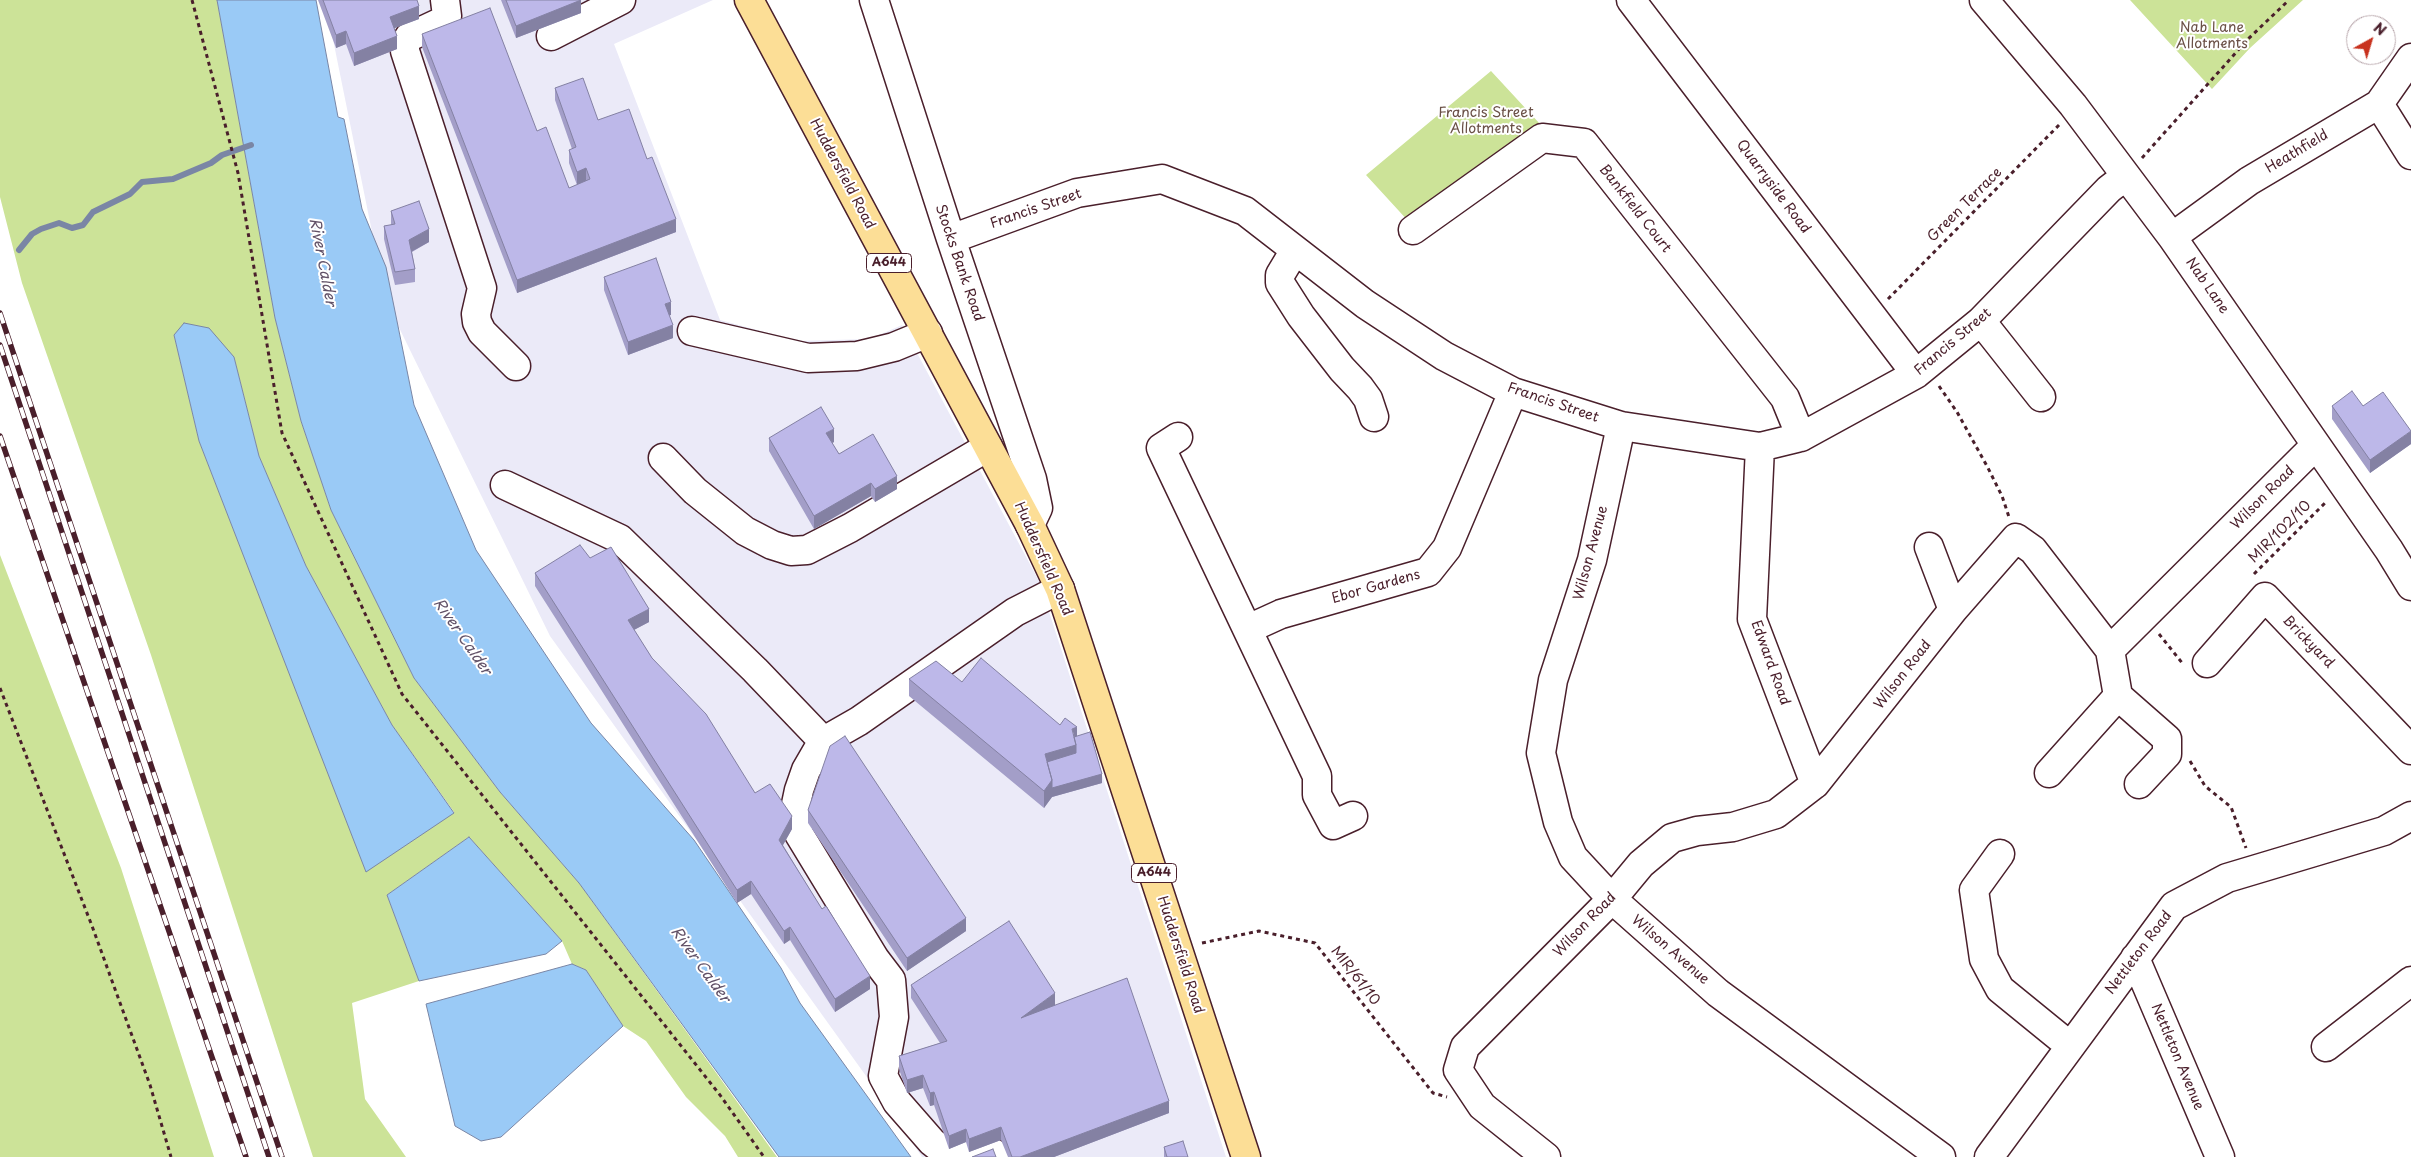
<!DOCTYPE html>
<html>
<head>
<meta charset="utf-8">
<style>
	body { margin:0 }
	#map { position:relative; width:2411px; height:1157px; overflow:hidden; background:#fff; font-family:"Playpen Sans",sans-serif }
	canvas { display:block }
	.north { position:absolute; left:2346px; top:15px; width:50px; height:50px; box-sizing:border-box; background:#fff; border:1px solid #b7a5aa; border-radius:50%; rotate:39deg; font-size:14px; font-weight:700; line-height:20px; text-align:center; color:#4a1f2b }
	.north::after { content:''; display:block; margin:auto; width:18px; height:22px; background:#c8321e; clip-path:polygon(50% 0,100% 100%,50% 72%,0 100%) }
</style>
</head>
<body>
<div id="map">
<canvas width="2411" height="1157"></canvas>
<div class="north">N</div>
</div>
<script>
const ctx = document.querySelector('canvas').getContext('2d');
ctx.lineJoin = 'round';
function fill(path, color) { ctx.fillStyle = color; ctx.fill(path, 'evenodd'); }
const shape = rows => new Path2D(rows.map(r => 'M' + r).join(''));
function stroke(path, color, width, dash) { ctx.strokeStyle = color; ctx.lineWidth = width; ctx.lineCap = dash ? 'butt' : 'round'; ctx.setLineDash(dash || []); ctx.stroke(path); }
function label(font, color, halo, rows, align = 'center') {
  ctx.font = font + ' "Playpen Sans",sans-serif'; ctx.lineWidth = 4; ctx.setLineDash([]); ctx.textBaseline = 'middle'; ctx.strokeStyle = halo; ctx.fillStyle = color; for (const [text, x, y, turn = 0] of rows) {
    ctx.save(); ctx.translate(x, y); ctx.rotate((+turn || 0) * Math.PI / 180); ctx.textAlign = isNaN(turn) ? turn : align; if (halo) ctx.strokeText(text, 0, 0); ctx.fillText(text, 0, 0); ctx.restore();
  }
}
const built = shape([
	[325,0,713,0,614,44,720,320,798,341,870,339,902,325,1039,581,1226,1157,922,1157,884,1101,550,636,386,301]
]);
const green = shape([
	[0,0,217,0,275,318,301,421,331,510,414,678,500,792,579,883,777,1157,738,1157,725,1136,686,1097,646,1041,623,1026,586,970,572,964,562,941,469,837,387,895,419,981,352,1003,365,1099,406,1157,313,1157,151,655,22,283,0,197],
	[174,335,234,357,259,456,306,566,392,725,454,812,366,871,199,441],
	[2130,0,2303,0,2250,48,2212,89],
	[1491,71,1540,124,1410,223,1366,175],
	[0,555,121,868,214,1157,0,1157]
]);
const water = shape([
	[217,0,316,0,338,117,344,119,362,209,386,267,414,405,476,550,591,723,694,840,781,968,800,1003,911,1157,779,1157,579,883,500,792,414,678,331,510,301,421,275,318,217,0],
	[184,323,209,328,234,357,259,456,306,566,392,725,454,813,366,872,199,441,174,335,184,323],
	[469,837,562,941,546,954,419,981,387,895,469,837],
	[572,964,586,970,623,1026,501,1137,481,1141,455,1126,426,1004,572,964]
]);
const stream = shape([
	[19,250,32,234,41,229,59,223,72,228,83,225,93,212,130,194,142,182,173,179,211,163,222,155,251,145]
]);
const path = shape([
	[192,0,238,173,282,433,402,694,720,1095,764,1157],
	[2142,158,2248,39,2289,0],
	[1888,299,2059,125],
	[1939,386,1957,412,1988,468,2002,496,2009,517],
	[2254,574,2327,501],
	[2159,634,2183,664],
	[0,688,92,926,150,1085,171,1157],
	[2190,761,2205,786,2231,807,2246,848],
	[1202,943,1259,931,1315,943,1433,1093,1447,1097]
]);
const minor = shape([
	[445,0,447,16,441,22,409,37,405,44,405,51,482,288,476,314,477,322,482,332,516,366],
	[874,0,951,239,1032,479,1038,508,1030,525],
	[1631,0,1916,374],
	[1984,0,2073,105,2172,237,2389,550,2411,586],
	[551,36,621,0],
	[2379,104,2411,155],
	[1413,230,1542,138,1584,143,1785,398,1801,437],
	[2172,237,2249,181,2379,104,2411,58],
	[951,239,1077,193,1162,179,1245,211,1365,304,1444,356,1513,392,1621,426,1760,447,1801,437,1916,374,1981,321,2109,189,2126,176],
	[1295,250,1280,275,1280,283,1301,316,1342,369,1360,388,1368,399,1374,417],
	[1981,321,2041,397],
	[692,331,808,358,857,356,894,347,928,333],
	[1621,426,1592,560,1553,680,1541,753,1558,822,1573,857,1612,899,1718,993,1941,1157],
	[1178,437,1161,448,1317,776,1317,795,1333,825,1353,816],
	[1760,447,1752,619,1815,784],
	[663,458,695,491,745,531,772,545,791,551,807,550,850,528,988,447],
	[505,485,620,539,755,670,825,743],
	[1929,547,1953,610],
	[1248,629,1281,614,1428,572,1447,548,1513,392],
	[2207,663,2265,597,2411,750],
	[2118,696,2167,739,2167,754,2139,784],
	[2049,773,2118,696,2110,650],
	[2000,854,1974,890,1984,959,2000,989,2070,1046],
	[2135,958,2220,1157],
	[2326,1047,2411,981],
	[959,1157,945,1152,932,1142,897,1102,883,1076,894,1017,891,980,875,959,799,834,795,809,799,790,806,770,817,751,831,737,859,721,1015,612,1060,589],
	[961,1157,990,1151,1000,1157],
	[1546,1157,1482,1106,1458,1070,1465,1047,1612,899,1641,864,1672,838,1697,831,1733,827,1776,814,1815,784,1953,610,2016,538,2033,550,2110,650,2316,445],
	[1989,1157,2174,906,2227,878,2384,831,2411,816]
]);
const highway = shape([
	[749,0,1030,525,1060,589,1246,1157]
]);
const rail = shape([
	[0,313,282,1157],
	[0,345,269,1157],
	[0,436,246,1157]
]);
const wall = shape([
	[318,0,417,0,419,19,394,28,397,49,354,66,346,44,336,48],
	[501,0,581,0,581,13,516,38],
	[422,34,537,131,569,188,577,185,569,163,569,150,572,149,555,100,555,88,598,120,647,159,676,232,517,293,422,47],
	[391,211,429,242,412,252,415,269,415,282,395,285,384,239,384,226,391,225],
	[604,277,671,315,669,315,673,338,628,355,604,290],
	[2332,406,2363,406,2411,444,2370,473,2332,419],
	[769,438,834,442,832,443,839,454,897,489,875,502,871,496,814,529,769,451],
	[590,558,649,622,634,630,652,658,755,793,792,829,783,845,870,989,835,1012,790,940,784,944,751,894,737,903,535,586,535,573],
	[909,679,962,682,1077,736,1102,783,1052,797,1044,808,909,696],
	[808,810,966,931,907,971,808,823],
	[911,985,1055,1005,1169,1113,1054,1157,1008,1157,1001,1140,969,1152,966,1142,949,1149,934,1105,930,1106,923,1088,907,1093,899,1069,899,1056,940,1043,911,998],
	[1164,1147,1188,1157,1164,1157]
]);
const shadedWall = shape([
	[581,0,581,13,516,38,516,26],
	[419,6,419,19,390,30,390,17],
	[346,31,346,44,336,48,336,35],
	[397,36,397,49,354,66,354,53],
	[586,168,586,181,577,185,577,172],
	[676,219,676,232,517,293,517,280],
	[429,229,429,242,409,253,409,240],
	[671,302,671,315,665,317,665,304],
	[673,325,673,338,628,355,628,342],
	[834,429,834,442,826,446,826,433],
	[2411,431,2411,444,2370,473,2370,460],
	[897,476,897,489,875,502,875,489],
	[871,483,871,496,814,529,814,516],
	[649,609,649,622,628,633,628,620],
	[1077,727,1077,744,1072,729],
	[1076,745,1076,762,1047,770,1045,754],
	[1102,774,1102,783,1052,797,1044,808,1044,791,1052,780],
	[792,816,792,829,779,852,779,840],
	[751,881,751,894,737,903,737,890],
	[966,918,966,931,907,971,907,958],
	[790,927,790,940,784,944,784,931],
	[870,976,870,989,835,1012,835,999],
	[1055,993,1055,1006,1021,1018],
	[923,1075,923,1088,907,1093,907,1080],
	[934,1092,934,1105,930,1106,930,1093],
	[1169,1101,1169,1113,1054,1157,1020,1157],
	[1001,1127,1001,1140,969,1152,969,1139],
	[966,1129,966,1142,949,1149,949,1136]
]);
const building = shape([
	[323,0,417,0,419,6,390,17,397,36,354,53,346,31,336,35,323,0],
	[506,0,581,0,516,26,506,0],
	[490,8,537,131,546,127,569,188,590,179,586,168,577,172,569,150,576,147,555,88,583,78,598,120,629,109,647,159,652,157,676,219,517,280,422,34,490,8],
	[419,201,429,229,409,240,415,269,395,272,384,226,395,224,391,211,419,201],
	[656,258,671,302,665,304,673,325,628,342,604,277,656,258],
	[2352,391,2363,406,2383,392,2411,431,2370,460,2332,406,2352,391],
	[821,407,834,429,826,433,839,454,873,434,897,476,875,489,871,483,814,516,769,438,821,407],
	[580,545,590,558,611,547,649,609,628,620,652,658,706,714,755,793,770,784,792,816,779,840,822,909,826,906,870,976,835,999,790,927,784,931,751,881,737,890,535,573,580,545],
	[981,658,1060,725,1065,718,1077,727,1072,729,1076,745,1045,754,1052,780,1044,791,909,679,936,661,962,682,981,658],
	[1090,732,1102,774,1052,788,1052,780,1047,762,1076,753,1076,745,1074,737,1090,732],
	[845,736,966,918,907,958,808,810,830,746,845,736],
	[1009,921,1055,993,1021,1018,1127,978,1169,1101,1020,1157,1012,1157,1001,1127,969,1139,966,1129,949,1136,934,1092,930,1093,923,1075,907,1080,899,1056,947,1041,911,985,1009,921],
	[1183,1141,1188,1157,1167,1157,1164,1147,1183,1141],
	[993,1149,996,1157,972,1157,993,1149]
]);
const shields = [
	[889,263,45],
	[1154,873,45]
];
const shieldNames = [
	["A644",889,263],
	["A644",1154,873]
];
const parkNames = [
	["Nab Lane",2212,28],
	["Allotments",2212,44],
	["Francis Street",1486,113],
	["Allotments",1486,129]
];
const streetNames = [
	["Heathfield",2297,152,-31],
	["Huddersfield Road",842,174,62],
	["Quarryside Road",1773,187,53],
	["Green Terrace",1965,205,-45],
	["Francis Street",1036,209,-19],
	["Bankfield Court",1635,209,52],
	["Stocks Bank Road",959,263,71],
	["Nab Lane",2207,286,55],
	["Francis Street",1953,342,-40],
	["Francis Street",1553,403,19],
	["Wilson Road",2263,498,-45],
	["MIR/102/10",2280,532,-45],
	["Wilson Avenue",1591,553,-75],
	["Huddersfield Road",1043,559,66],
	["Ebor Gardens",1376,587,-16],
	["Brickyard",2308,642,46],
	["Edward Road",1770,663,70],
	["Wilson Road",1903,675,-52],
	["Wilson Road",1585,925,-46],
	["Wilson Avenue",1670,950,41],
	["Nettleton Road",2139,953,-53],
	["Huddersfield Road",1180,955,72],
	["MIR/61/10",1355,976,52],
	["Nettleton Avenue",2177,1057,67]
];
const waterNames = [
	["River Calder",322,262,79],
	["River Calder",462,637,55],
	["River Calder",700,965,54]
];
fill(built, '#ebeaf8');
fill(green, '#cce398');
fill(water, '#9acaf6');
stroke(water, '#7a86a5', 1);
stroke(stream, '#7a86a5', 6);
stroke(minor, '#4a1f2b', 31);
stroke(highway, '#4a1f2b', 31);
stroke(path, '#4a1f2b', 3, [4, 4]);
stroke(minor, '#fff', 28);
stroke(highway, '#fcde96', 28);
stroke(rail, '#4a1f2b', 5.5);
stroke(rail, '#fff', 4, [11]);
fill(wall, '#a39ec8');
fill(shadedWall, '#8481a3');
fill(building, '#bdb8e9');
stroke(building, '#8481a3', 1);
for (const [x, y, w] of shields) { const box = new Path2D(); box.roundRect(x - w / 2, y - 9.5, w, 19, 4); ctx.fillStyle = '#fff'; ctx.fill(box); stroke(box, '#4a1f2b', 1); }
label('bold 12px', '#4a1f2b', null, shieldNames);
label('14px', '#6a5046', '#fff', parkNames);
label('14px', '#4a1f2b', '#fff', streetNames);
label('italic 15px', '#625268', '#fff', waterNames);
</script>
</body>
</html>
